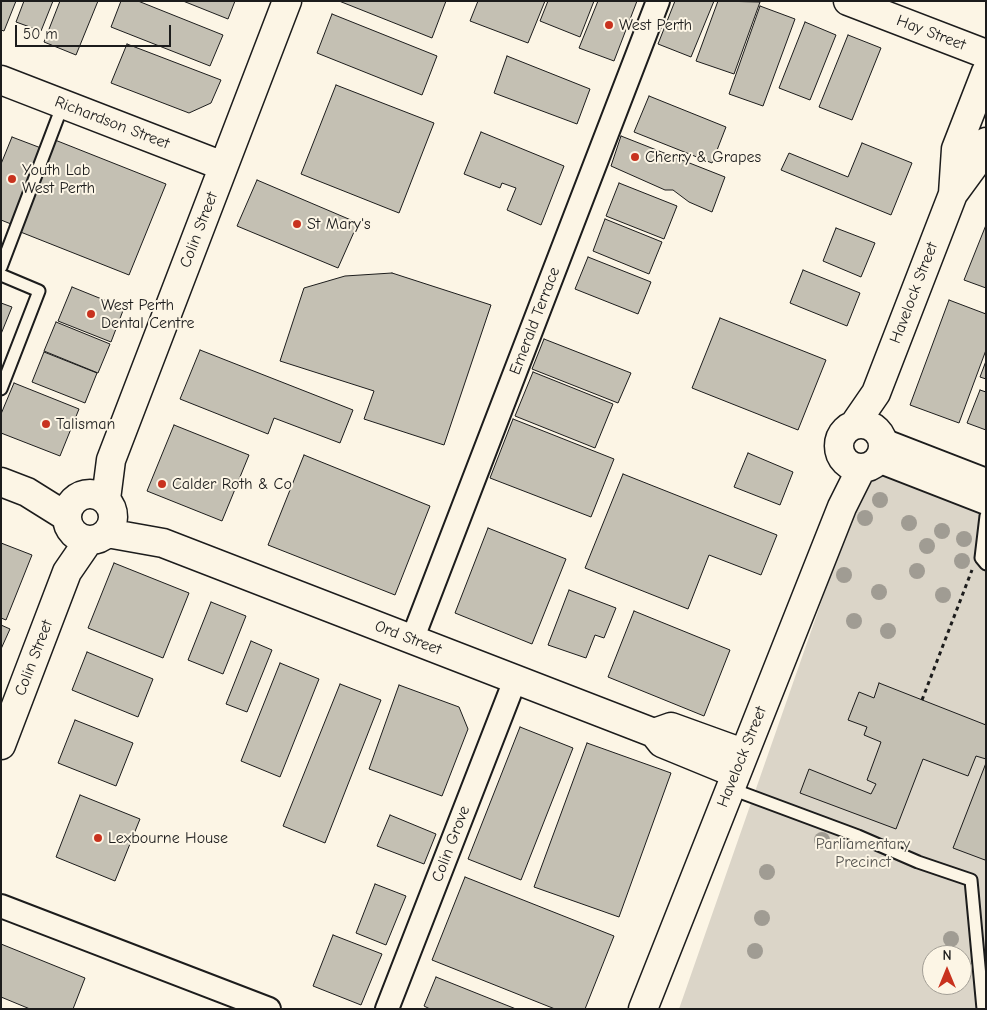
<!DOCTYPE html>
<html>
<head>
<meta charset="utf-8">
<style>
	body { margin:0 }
	#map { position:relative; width:987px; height:1010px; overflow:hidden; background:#fcf5e5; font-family:"Comic Neue",sans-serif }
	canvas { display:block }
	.frame { position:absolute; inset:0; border:2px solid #1c1c1c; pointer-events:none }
	.north { position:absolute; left:922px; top:945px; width:50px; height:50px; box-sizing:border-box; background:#fcf5e5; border:1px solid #a29e95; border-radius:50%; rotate:0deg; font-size:14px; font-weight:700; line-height:20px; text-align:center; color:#1c1c1c }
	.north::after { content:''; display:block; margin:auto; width:18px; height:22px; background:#c8321e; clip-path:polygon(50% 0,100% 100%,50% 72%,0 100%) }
	.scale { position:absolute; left:15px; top:25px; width:156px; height:22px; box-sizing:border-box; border:2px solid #1c1c1c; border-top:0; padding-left:6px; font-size:15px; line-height:18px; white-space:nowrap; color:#1c1c1c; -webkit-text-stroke:4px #fcf5e5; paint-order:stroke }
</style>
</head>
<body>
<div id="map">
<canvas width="987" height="1010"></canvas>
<div class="frame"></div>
<div class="north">N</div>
<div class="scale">50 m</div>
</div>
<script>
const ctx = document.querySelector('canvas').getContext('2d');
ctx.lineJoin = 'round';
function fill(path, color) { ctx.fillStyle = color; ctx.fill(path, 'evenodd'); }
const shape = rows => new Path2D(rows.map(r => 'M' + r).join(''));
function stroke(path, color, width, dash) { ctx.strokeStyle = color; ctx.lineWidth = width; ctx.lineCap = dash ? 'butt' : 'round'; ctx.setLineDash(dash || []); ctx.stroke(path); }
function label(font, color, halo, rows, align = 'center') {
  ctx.font = font + ' "Comic Neue",sans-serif'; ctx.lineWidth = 4; ctx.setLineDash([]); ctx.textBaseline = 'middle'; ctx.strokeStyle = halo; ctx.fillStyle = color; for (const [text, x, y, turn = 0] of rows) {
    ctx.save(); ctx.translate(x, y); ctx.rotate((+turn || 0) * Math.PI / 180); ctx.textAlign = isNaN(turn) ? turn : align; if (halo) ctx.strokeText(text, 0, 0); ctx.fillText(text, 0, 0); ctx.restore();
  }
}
const green = shape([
	[880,434,986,474,986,1009,679,1009],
	[932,955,962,955,962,985,932,985]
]);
const building = shape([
	[1,1,16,1,4,31,1,30,1,1],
	[24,1,53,1,41,31,16,22,24,1],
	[60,1,98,1,76,55,44,42,60,1],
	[121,1,138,1,223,35,210,66,111,27,121,1],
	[183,1,235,1,228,19,183,1],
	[339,1,446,1,432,38,339,1],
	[478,1,545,1,528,43,470,21,478,1],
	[548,1,594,1,580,37,540,21,548,1],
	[598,1,637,1,614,61,579,48,598,1],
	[675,1,714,1,691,57,658,44,675,1],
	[718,1,760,2,734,74,696,61,718,1],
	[760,6,795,19,763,106,729,94,760,6],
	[332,14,437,56,422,95,317,53,332,14],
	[805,22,836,35,810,100,779,88,805,22],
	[848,35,881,48,852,120,819,107,848,35],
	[127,44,221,80,211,103,189,113,111,83,127,44],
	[507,56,590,89,577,124,494,93,507,56],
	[336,85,434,123,399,213,301,174,336,85],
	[649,96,726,127,712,163,634,132,649,96],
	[481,132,564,166,541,225,507,210,516,188,502,183,500,188,464,174,481,132],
	[621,136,725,177,712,212,689,202,673,190,665,190,611,166,621,136],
	[12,137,41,148,11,224,1,220,1,164,12,137],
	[55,140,166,184,129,275,18,231,55,140],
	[862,143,912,163,891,215,781,170,789,153,848,177,862,143],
	[257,180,358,223,338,268,237,226,257,180],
	[619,183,677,206,664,239,606,216,619,183],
	[605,219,662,242,649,274,593,251,605,219],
	[986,225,986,288,964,280,986,225],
	[836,228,875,243,861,277,823,261,836,228],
	[588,257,651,282,638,314,575,289,588,257],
	[803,270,860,293,847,326,790,303,803,270],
	[392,273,491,305,444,445,364,419,374,391,280,361,304,288,345,276,392,273],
	[72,287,124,308,111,342,58,321,72,287],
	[949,300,986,314,986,350,959,423,910,405,949,300],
	[1,303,12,307,1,334,1,303],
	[720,318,826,360,798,430,692,388,720,318],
	[56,322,110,344,98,373,44,351,56,322],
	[544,339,631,373,618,403,532,369,544,339],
	[200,350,353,410,340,443,274,418,268,434,180,399,200,350],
	[44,352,97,373,85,403,32,382,44,352],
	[986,361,986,379,980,377,986,361],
	[533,372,613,404,595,448,515,416,533,372],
	[14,383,79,409,60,456,1,433,1,414,14,383],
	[980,390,986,392,986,430,967,423,980,390],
	[513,419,614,459,591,517,490,478,513,419],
	[174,425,249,455,222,521,147,491,174,425],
	[748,453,793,472,780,505,734,487,748,453],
	[304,455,430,506,395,595,268,545,304,455],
	[623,474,777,535,761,575,709,555,688,609,585,568,623,474],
	[488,528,566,559,532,644,455,613,488,528],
	[1,543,32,555,6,620,1,618,1,543],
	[114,563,189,593,163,658,88,628,114,563],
	[569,590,616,608,604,638,595,635,586,658,548,645,569,590],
	[211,602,246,616,223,674,188,660,211,602],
	[634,611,730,650,704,716,608,677,634,611],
	[1,625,10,629,1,649,1,625],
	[251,641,272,650,247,712,226,704,251,641],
	[87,652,153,679,138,717,72,690,87,652],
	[280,663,319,679,280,777,241,761,280,663],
	[879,683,986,725,986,759,976,756,968,776,923,759,896,829,800,793,809,769,871,794,876,784,867,780,881,742,864,735,867,727,848,720,859,692,874,698,879,683],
	[340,684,381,700,325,843,283,826,340,684],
	[399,685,459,707,468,729,442,796,369,769,399,685],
	[75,720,133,743,116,786,58,763,75,720],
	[520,727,573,748,521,880,468,859,520,727],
	[587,743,671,773,619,917,534,887,587,743],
	[986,763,986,858,985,860,953,848,986,763],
	[80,795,140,819,115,881,56,857,80,795],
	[390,815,436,834,424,864,377,846,390,815],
	[465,877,614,936,585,1009,555,1009,432,960,465,877],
	[375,884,406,896,386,945,356,933,375,884],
	[333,935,382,954,361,1005,313,986,333,935],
	[1,944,85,978,73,1009,30,1009,1,997,1,944],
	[436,977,516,1009,430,1009,424,1006,436,977]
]);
const path = shape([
	[922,700,972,570]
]);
const service = shape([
	[1,267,63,104],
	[1,275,39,291,1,389],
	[986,516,981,558,986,564],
	[729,788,858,836,918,862,971,880,983,1009]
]);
const minor = shape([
	[883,440,986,480],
	[878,461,986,503],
	[412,640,658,1],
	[1,906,269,1009],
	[387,1009,515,680]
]);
const tertiary = shape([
	[1,80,223,166],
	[1,482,27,492,67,517],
	'67 517a23 23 0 1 1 46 0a23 23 0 1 1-46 0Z',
	[106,499,111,460,287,1],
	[107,533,163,543,654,733,662,743,735,773],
	[654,733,671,727,743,753],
	[1,745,67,572,89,540]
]);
const secondary = shape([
	[848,1,986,54],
	[953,194,956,149,986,72],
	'839 446a22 22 0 1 1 44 0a22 22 0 1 1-44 0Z',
	[854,425,876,393,953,194,980,157,986,142],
	[643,1009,842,507,861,469]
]);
const trees = [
	[880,500],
	[865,518],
	[909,523],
	[942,531],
	[964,539],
	[927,546],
	[962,561],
	[917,571],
	[844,575],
	[879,592],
	[943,595],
	[854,621],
	[888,631],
	[822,840],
	[767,872],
	[762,918],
	[951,939],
	[755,951]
];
const markers = [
	[609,25,5,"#c8321e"],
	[635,157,5,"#c8321e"],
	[12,179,5,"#c8321e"],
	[297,224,5,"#c8321e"],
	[91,314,5,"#c8321e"],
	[46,424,5,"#c8321e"],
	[162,484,5,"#c8321e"],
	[98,838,5,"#c8321e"]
];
const poiNames = [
	["West Perth",619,25],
	["Cherry & Grapes",645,157],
	["Youth Lab",22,170],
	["West Perth",22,188],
	["St Mary's",307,224],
	["West Perth",101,305],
	["Dental Centre",101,323],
	["Talisman",56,424],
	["Calder Roth & Co",172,484],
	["Lexbourne House",108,838]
];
const streetNames = [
	["Hay Street",931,33,21],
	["Richardson Street",112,123,21],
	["Colin Street",199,230,-69],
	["Havelock Street",914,293,-69],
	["Emerald Terrace",535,321,-69],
	["Ord Street",408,638,21],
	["Colin Street",34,658,-69],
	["Havelock Street",742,757,-68],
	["Colin Grove",451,844,-69]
];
const parkNames = [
	["Parliamentary",863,844],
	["Precinct",863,862]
];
fill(green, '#dbd5c8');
fill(building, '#c4c0b3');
stroke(building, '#1c1c1c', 1);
stroke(service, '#1c1c1c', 15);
stroke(minor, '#1c1c1c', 26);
stroke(tertiary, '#1c1c1c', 31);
stroke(secondary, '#1c1c1c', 31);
stroke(path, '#1c1c1c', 3, [4, 4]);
stroke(service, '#fcf5e5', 11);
stroke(minor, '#fcf5e5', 22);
stroke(tertiary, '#fcf5e5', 28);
stroke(secondary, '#fcf5e5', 28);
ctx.fillStyle = '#a09c93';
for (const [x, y] of trees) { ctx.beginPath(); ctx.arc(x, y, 8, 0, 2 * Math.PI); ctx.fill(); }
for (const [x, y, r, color] of markers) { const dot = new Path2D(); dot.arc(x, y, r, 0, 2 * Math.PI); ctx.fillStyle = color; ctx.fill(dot); stroke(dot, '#fcf5e5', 2); }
label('16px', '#1c1c1c', '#fcf5e5', poiNames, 'left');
label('16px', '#1c1c1c', '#fcf5e5', streetNames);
label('16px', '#555450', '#fcf5e5', parkNames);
</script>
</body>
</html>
